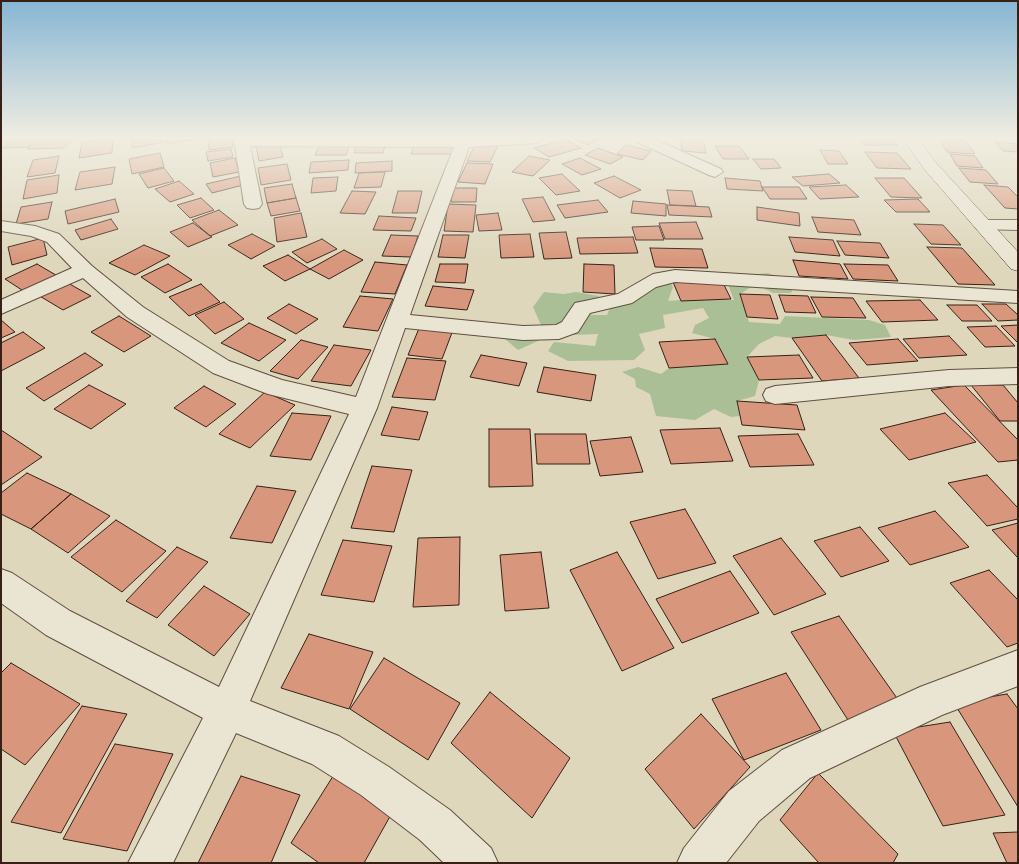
<!DOCTYPE html>
<html>
<head>
<meta charset="utf-8">
<style>
	body { margin:0 }
	#map { position:relative; width:1019px; height:864px; overflow:hidden; background:#ded7bc; font-family:Cardo,serif }
	canvas { display:block }
	.frame { position:absolute; inset:0; border:2px solid #372016; pointer-events:none }
</style>
</head>
<body>
<div id="map">
<canvas width="1019" height="864"></canvas>
<div class="frame"></div>
</div>
<script>
const ctx = document.querySelector('canvas').getContext('2d');
ctx.lineJoin = 'round';
function fill(path, color) { ctx.fillStyle = color; ctx.fill(path, 'evenodd'); }
const shape = rows => new Path2D(rows.map(r => 'M' + r).join(''));
function stroke(path, color, width, dash) { ctx.strokeStyle = color; ctx.lineWidth = width; ctx.lineCap = dash ? 'butt' : 'round'; ctx.setLineDash(dash || []); ctx.stroke(path); }
const green = shape([
	[768,273,796,283,791,293,773,293,756,284,740,294,749,322,780,324,785,316,869,320,885,325,891,337,854,340,826,335,792,338,775,336,759,344,747,357,759,380,755,396,737,401,740,416,731,417,714,409,695,420,656,416,650,394,636,387,635,379,622,372,638,367,661,374,669,368,728,364,715,339,692,333,695,325,709,318,703,308,663,315,665,328,639,334,645,350,634,360,568,361,548,351,554,342,595,346,598,334,549,336,518,350,505,339,513,328,541,325,533,307,544,292,564,294,576,292,599,296,597,301,584,301,581,309,592,315,607,315,613,300,669,280,673,287,668,301,693,299,734,300,727,282,738,276]
]);
const building = shape([
	[1,139,35,139,28,147,1,148,1,139],
	[39,139,74,139,63,148,27,149,39,139],
	[103,139,113,139,112,153,79,158,82,142,103,139],
	[132,139,165,139,165,142,132,148,132,139],
	[167,139,192,139,192,140,167,144,167,139],
	[208,139,232,139,233,147,209,150,208,139],
	[566,139,581,148,549,157,534,148,566,139],
	[574,139,600,139,588,145,574,139],
	[680,139,703,139,706,153,682,151,680,139],
	[858,139,892,139,898,145,864,145,858,139],
	[939,139,965,140,975,154,947,152,939,139],
	[279,142,283,157,259,161,256,146,279,142],
	[995,142,1018,144,1018,152,1003,151,995,142],
	[358,143,386,143,383,153,354,153,358,143],
	[320,144,350,144,346,155,315,155,320,144],
	[414,145,454,145,452,154,411,154,414,145],
	[475,145,498,146,490,162,467,161,475,145],
	[626,145,651,151,643,160,617,154,626,145],
	[715,146,739,146,749,159,723,159,715,146],
	[598,148,623,157,610,164,585,155,598,148],
	[231,149,233,157,208,161,206,152,231,149],
	[820,150,839,151,848,164,828,164,820,150],
	[865,152,897,153,911,169,877,168,865,152],
	[160,153,164,167,132,174,129,159,160,153],
	[950,154,975,156,983,168,957,166,950,154],
	[59,156,55,173,27,177,33,160,59,156],
	[529,156,550,160,533,176,512,172,529,156],
	[235,158,239,172,213,177,210,163,235,158],
	[580,158,601,169,582,175,562,164,580,158],
	[753,159,774,159,781,168,761,169,753,159],
	[349,160,348,170,309,173,311,162,349,160],
	[392,161,392,171,355,173,356,163,392,161],
	[467,163,493,164,485,184,458,182,467,163],
	[287,164,291,180,261,185,258,168,287,164],
	[115,167,112,184,75,190,80,172,115,167],
	[164,168,174,181,148,188,139,174,164,168],
	[959,168,986,170,998,184,970,182,959,168],
	[385,172,381,187,354,188,359,173,385,172],
	[562,174,580,191,556,195,539,178,562,174],
	[829,174,840,183,803,186,792,177,829,174],
	[59,175,57,193,23,199,27,180,59,175],
	[241,176,247,184,212,193,206,184,241,176],
	[614,176,641,190,620,198,594,183,614,176],
	[338,177,336,191,311,193,313,178,338,177],
	[725,178,760,181,763,191,727,189,725,178],
	[875,178,904,178,922,198,891,197,875,178],
	[179,181,194,194,170,202,155,189,179,181],
	[292,184,296,198,267,203,264,188,292,184],
	[846,185,859,197,820,199,809,187,846,185],
	[984,185,1008,187,1018,197,1018,209,1005,208,984,185],
	[762,187,799,187,807,199,770,199,762,187],
	[453,188,477,188,476,202,451,202,453,188],
	[667,190,692,191,696,206,670,205,667,190],
	[352,191,376,192,365,214,340,213,352,191],
	[398,191,422,191,417,213,392,213,398,191],
	[543,197,555,220,533,222,522,199,543,197],
	[201,198,214,210,190,218,177,205,201,198],
	[296,198,300,211,271,216,267,203,296,198],
	[115,199,119,212,68,224,65,211,115,199],
	[918,199,930,212,896,212,884,200,918,199],
	[598,200,608,212,565,218,557,205,598,200],
	[633,201,666,204,666,216,631,213,633,201],
	[52,202,48,219,16,224,21,207,52,202],
	[448,204,476,205,473,232,444,231,448,204],
	[667,205,709,207,712,217,669,215,667,205],
	[757,207,799,213,800,226,757,220,757,207],
	[219,210,238,225,210,236,192,220,219,210],
	[301,213,307,237,277,242,274,218,301,213],
	[498,213,502,230,479,231,476,215,498,213],
	[379,216,416,218,411,231,373,230,379,216],
	[812,217,854,220,861,235,818,232,812,217],
	[111,219,118,229,81,240,75,230,111,219],
	[696,222,703,239,665,239,659,223,696,222],
	[193,223,212,237,188,247,170,232,193,223],
	[914,224,943,225,961,245,931,244,914,224],
	[659,226,664,240,636,240,632,227,659,226],
	[566,232,572,258,544,259,539,233,566,232],
	[252,234,275,246,251,259,228,245,252,234],
	[530,234,534,257,501,258,499,235,530,234],
	[391,235,418,236,411,257,382,256,391,235],
	[443,235,469,235,465,258,438,257,443,235],
	[633,237,638,253,580,254,577,238,633,237],
	[789,237,833,240,840,256,795,252,789,237],
	[43,238,47,255,12,265,8,247,43,238],
	[322,239,337,249,307,263,292,252,322,239],
	[837,241,880,243,889,258,845,255,837,241],
	[144,245,170,256,135,275,109,263,144,245],
	[927,247,962,248,995,285,958,284,927,247],
	[650,248,702,249,708,268,655,267,650,248],
	[344,250,363,260,329,279,310,269,344,250],
	[288,255,310,269,285,281,263,266,288,255],
	[793,260,840,264,848,279,799,276,793,260],
	[375,262,407,265,395,294,361,292,375,262],
	[37,264,61,278,28,294,5,279,37,264],
	[168,264,192,280,165,293,141,277,168,264],
	[440,264,468,264,465,283,435,282,440,264],
	[584,264,614,265,615,294,583,292,584,264],
	[844,264,888,265,898,281,853,279,844,264],
	[722,281,731,299,681,301,673,282,722,281],
	[66,282,91,296,63,310,38,295,66,282],
	[201,284,220,302,189,316,169,297,201,284],
	[433,286,474,290,467,310,425,306,433,286],
	[740,294,770,295,778,319,747,317,740,294],
	[779,295,808,296,816,313,785,312,779,295],
	[360,296,393,299,378,331,343,327,360,296],
	[811,297,853,298,866,318,822,317,811,297],
	[920,300,938,320,882,322,866,301,920,300],
	[224,302,244,319,215,334,195,315,224,302],
	[289,304,318,319,296,334,267,318,289,304],
	[982,304,1006,304,1018,315,1018,320,998,321,982,304],
	[947,305,977,305,992,321,962,321,947,305],
	[119,316,151,336,124,352,91,332,119,316],
	[1,320,15,332,1,338,1,320],
	[249,323,286,340,259,361,221,343,249,323],
	[1018,325,1018,343,1001,326,1018,325],
	[420,326,453,330,442,359,408,355,420,326],
	[996,326,1015,346,985,347,967,327,996,326],
	[23,332,45,348,1,371,1,343,23,332],
	[826,335,859,378,822,381,792,338,826,335],
	[949,336,967,355,919,358,903,339,949,336],
	[715,339,728,364,669,368,659,342,715,339],
	[898,339,918,361,867,365,849,343,898,339],
	[301,340,328,347,298,379,270,371,301,340],
	[334,345,371,350,351,386,311,381,334,345],
	[85,353,103,365,44,401,26,388,85,353],
	[481,355,527,363,519,386,470,377,481,355],
	[799,355,813,378,759,380,747,357,799,355],
	[407,358,446,361,435,400,392,397,407,358],
	[544,367,596,375,591,401,537,392,544,367],
	[89,385,126,404,91,429,54,409,89,385],
	[964,385,1018,440,1018,460,998,462,931,390,964,385],
	[971,385,1003,385,1018,403,1018,421,1000,421,971,385],
	[204,386,236,404,206,427,174,408,204,386],
	[265,392,295,405,250,448,219,434,265,392],
	[737,401,797,405,805,430,742,425,737,401],
	[392,407,428,412,419,440,381,435,392,407],
	[292,413,331,416,311,460,270,456,292,413],
	[945,413,976,442,909,460,880,429,945,413],
	[720,428,733,461,671,464,660,430,720,428],
	[489,429,530,429,533,486,489,487,489,429],
	[1,430,42,457,1,485,1,430],
	[535,434,586,434,590,464,537,464,535,434],
	[798,434,814,465,750,467,738,436,798,434],
	[631,437,643,472,600,476,590,441,631,437],
	[372,466,412,470,394,532,351,528,372,466],
	[27,473,71,494,31,529,1,514,1,493,27,473],
	[987,475,1018,508,1018,519,987,526,948,483,987,475],
	[257,486,296,491,272,543,230,538,257,486],
	[71,494,110,516,68,553,31,529,71,494],
	[685,509,716,563,658,579,630,522,685,509],
	[935,511,969,547,910,565,878,528,935,511],
	[116,520,166,551,122,592,71,557,116,520],
	[1018,523,1018,558,992,530,1018,523],
	[860,527,889,561,841,577,814,541,860,527],
	[460,537,459,605,413,607,418,538,460,537],
	[781,538,826,594,774,615,733,556,781,538],
	[343,540,392,546,374,602,321,595,343,540],
	[177,547,208,562,157,618,126,601,177,547],
	[541,552,549,608,505,611,500,555,541,552],
	[617,552,674,648,622,671,570,570,617,552],
	[989,570,1018,600,1018,643,1007,647,950,583,989,570],
	[730,571,759,613,682,643,656,599,730,571],
	[204,586,250,614,214,656,168,625,204,586],
	[839,616,899,701,848,720,791,632,839,616],
	[309,634,373,652,349,709,281,688,309,634],
	[384,658,460,703,428,760,350,709,384,658],
	[11,663,80,704,25,765,1,749,1,673,11,663],
	[786,673,821,730,744,760,712,699,786,673],
	[490,692,570,758,532,818,451,743,490,692],
	[1007,694,1018,709,1018,807,954,703,1007,694],
	[82,706,127,714,61,833,11,822,82,706],
	[701,714,750,767,694,829,645,769,701,714],
	[950,722,1005,815,943,826,893,731,950,722],
	[115,744,173,754,127,851,63,839,115,744],
	[335,773,393,811,364,863,319,863,291,843,335,773],
	[818,773,898,854,893,863,819,863,780,820,818,773],
	[241,776,300,795,271,863,198,863,241,776],
	[1018,832,1018,863,1007,863,993,833,1018,832]
]);
const street = shape([
	[234,139,544,139,537,143,469,147,410,315,523,326,556,325,562,322,575,303,618,294,653,274,675,270,1018,291,1018,303,675,282,656,287,632,303,590,313,578,332,559,339,523,340,405,328,377,408,250,701,339,736,389,767,450,810,491,848,498,863,444,863,420,840,361,795,312,764,236,733,173,863,128,863,203,718,46,635,1,603,1,569,12,573,70,611,219,687,349,414,268,394,213,373,127,317,83,278,1,314,1,300,72,268,47,242,31,236,1,231,1,221,35,226,59,234,92,266,143,307,229,361,282,380,356,397,454,147,250,146,262,204,259,208,253,209,247,208,244,204,234,139],
	[635,139,654,139,721,169,723,172,715,177,709,175,637,142,635,139],
	[983,220,1018,220,1018,230,977,229,974,225,977,221,983,220],
	[1018,368,1018,384,949,386,775,404,766,401,763,395,766,389,775,386,949,370,1018,368],
	[1018,650,1018,686,942,715,810,778,759,821,726,863,677,863,684,848,729,791,782,750,920,687,1018,650]
]);
const secondary = shape([
	[903,139,918,139,937,164,1018,252,1018,271,1011,269,925,170,903,139]
]);
fill(green, '#aabf96');
fill(building, '#d8977c');
stroke(building, '#372016', 1);
stroke(street, '#614e40', 2);
stroke(secondary, '#372016', 1);
fill(street, '#eae5d3');
fill(secondary, '#eae5d3');
const sky = ctx.createLinearGradient(0, 0, 0, 260);
sky.addColorStop(0, '#86b6d4');
sky.addColorStop(0.53, '#f0ede1');
sky.addColorStop(1, '#f0ede100');
ctx.fillStyle = sky;
ctx.fillRect(0, 0, 1019, 260);
</script>
</body>
</html>
